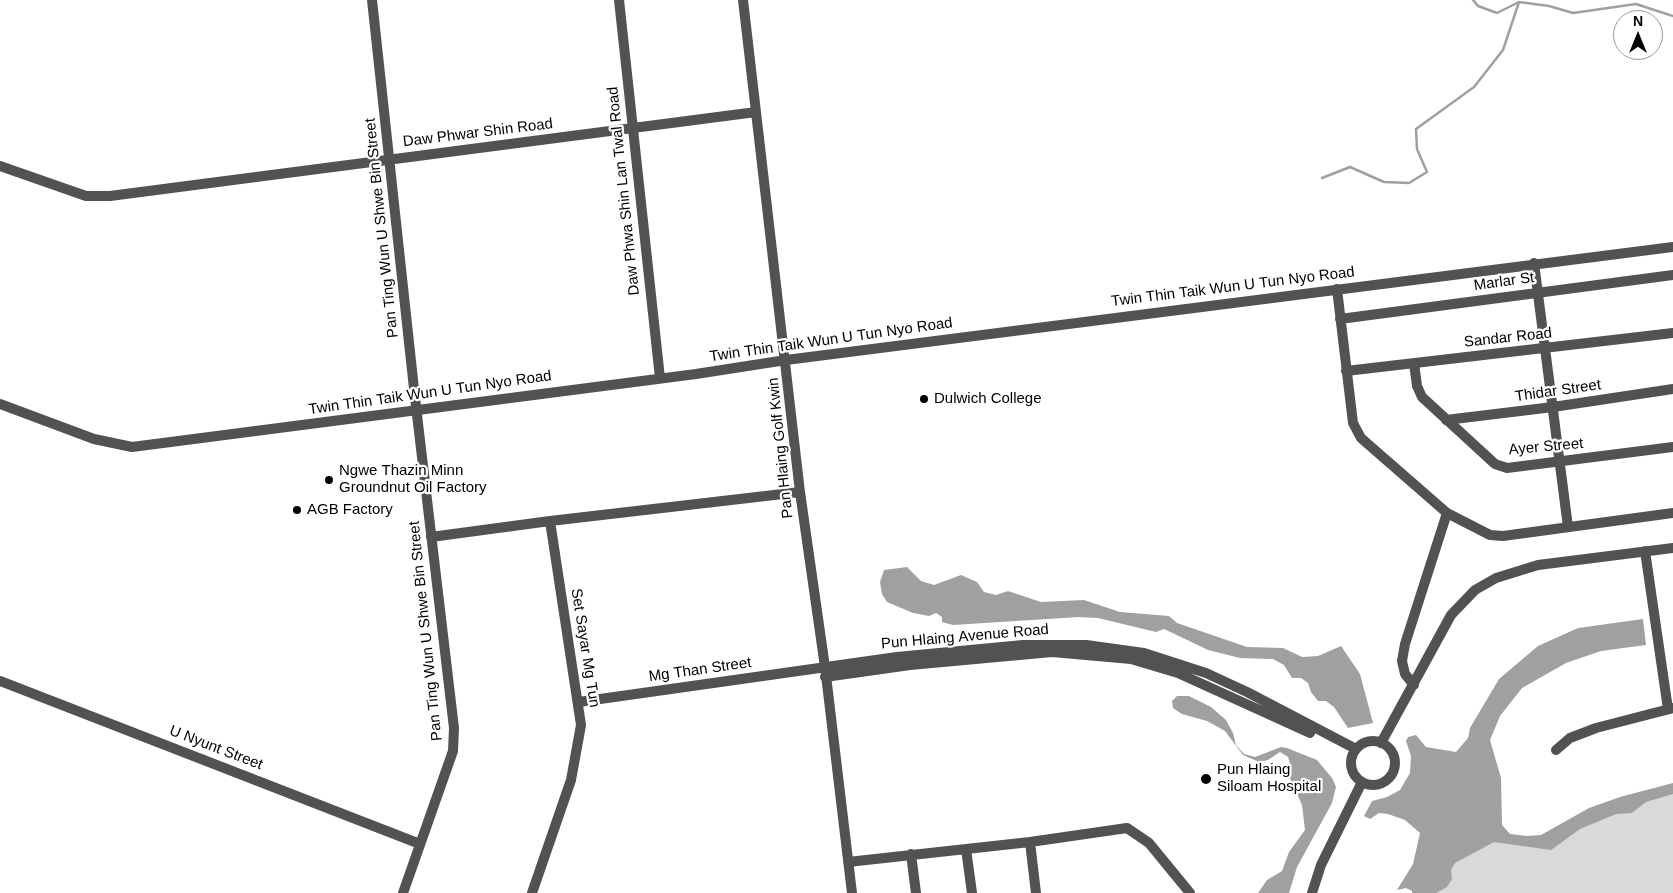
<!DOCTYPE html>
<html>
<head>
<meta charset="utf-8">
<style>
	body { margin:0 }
	#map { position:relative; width:1673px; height:893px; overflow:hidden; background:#fff; font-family:Arial,sans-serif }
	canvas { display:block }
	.north { position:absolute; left:1613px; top:10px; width:50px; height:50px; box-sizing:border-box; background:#fff; border:1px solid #999; border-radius:50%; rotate:0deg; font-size:14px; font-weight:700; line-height:20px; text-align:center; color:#000 }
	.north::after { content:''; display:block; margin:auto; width:18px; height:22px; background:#000; clip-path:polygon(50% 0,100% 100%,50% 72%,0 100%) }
</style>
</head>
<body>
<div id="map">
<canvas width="1673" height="893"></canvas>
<div class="north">N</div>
</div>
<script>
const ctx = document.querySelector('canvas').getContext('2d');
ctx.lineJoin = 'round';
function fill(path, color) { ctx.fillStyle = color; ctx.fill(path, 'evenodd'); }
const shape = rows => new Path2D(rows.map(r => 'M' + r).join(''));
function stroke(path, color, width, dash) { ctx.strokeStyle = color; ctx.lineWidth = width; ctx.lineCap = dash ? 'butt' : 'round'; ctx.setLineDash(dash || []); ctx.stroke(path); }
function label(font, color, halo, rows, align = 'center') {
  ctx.font = font + ' Arial,sans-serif'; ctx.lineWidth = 4.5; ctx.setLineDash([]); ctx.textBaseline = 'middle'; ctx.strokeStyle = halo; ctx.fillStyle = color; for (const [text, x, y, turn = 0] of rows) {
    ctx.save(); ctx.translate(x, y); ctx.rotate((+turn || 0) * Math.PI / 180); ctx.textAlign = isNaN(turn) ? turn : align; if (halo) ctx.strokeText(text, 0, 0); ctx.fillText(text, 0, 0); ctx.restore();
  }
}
const green = shape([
	[1673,790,1673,893,1417,893,1437,840,1546,841]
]);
const water = shape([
	[907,567,921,581,934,585,961,575,977,582,984,592,996,595,1008,591,1041,602,1084,600,1120,612,1169,616,1177,623,1247,647,1283,648,1302,657,1318,656,1341,646,1360,674,1373,723,1348,728,1334,707,1326,701,1318,701,1311,692,1308,683,1301,678,1292,678,1284,665,1273,659,1240,658,1208,650,1164,629,1156,632,1098,618,1079,617,953,625,942,622,942,617,936,613,929,616,913,613,887,602,882,594,880,582,884,570],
	[1643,619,1646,645,1601,651,1566,663,1522,688,1500,716,1490,740,1501,778,1502,825,1510,834,1527,836,1541,835,1589,808,1620,797,1673,783,1673,794,1646,802,1632,813,1616,814,1580,829,1551,850,1494,842,1455,863,1451,870,1452,879,1447,887,1436,893,1412,893,1412,891,1406,888,1397,890,1413,864,1420,833,1405,820,1388,814,1379,813,1370,819,1364,816,1372,801,1387,797,1400,790,1410,773,1411,756,1406,741,1408,737,1416,735,1426,747,1456,752,1468,738,1470,728,1499,679,1538,646,1578,628],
	[1177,696,1189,696,1211,707,1226,720,1233,733,1236,745,1244,754,1255,757,1281,747,1287,748,1317,760,1332,778,1336,787,1332,803,1297,867,1289,893,1258,893,1267,880,1282,871,1289,852,1305,830,1302,805,1289,776,1291,767,1288,757,1280,752,1268,760,1259,762,1243,755,1225,731,1207,721,1182,714,1173,708,1172,701]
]);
const stream = shape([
	[1473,0,1478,6,1497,13,1519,2,1549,6,1573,13,1636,4,1673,16],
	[1322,178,1350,167,1384,182,1409,183,1427,172,1417,149,1416,129,1474,87,1503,50,1519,2]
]);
const minor = shape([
	[372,0,415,398,454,728,453,751,403,893],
	[619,0,660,378],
	[743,0,800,492,825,667,852,893],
	[0,166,86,196,110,196,756,112],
	[1534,263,1568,527],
	[1337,289,1353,423,1361,438,1447,513,1490,535,1503,536,1673,513],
	[1340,319,1673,275],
	[1414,363,1417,386,1422,397,1495,464,1507,468,1673,447],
	[1346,371,1673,333],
	[0,404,94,439,132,447,696,374,786,360,1673,247],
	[1446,420,1553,407,1673,389],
	[550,521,800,492],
	[431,537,550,521,581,725,571,780,532,893],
	[1645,551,1668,709],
	[825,677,910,665,1052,652,1131,659,1178,673,1310,733],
	[0,681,420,844],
	[1414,685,1405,674,1402,661,1405,644,1447,513],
	[579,702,897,657,1023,645,1086,645,1144,653,1206,673,1247,692,1356,749],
	'1351 763a22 22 0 1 1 44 0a22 22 0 1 1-44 0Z',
	[1381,743,1451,615,1475,590,1496,578,1538,565,1673,548],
	[1556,750,1570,738,1596,728,1673,708],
	[1030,842,1127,828,1149,843,1190,893],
	[966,849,972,893],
	[911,854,916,893],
	[848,862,1030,842,1036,893],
	[1312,893,1321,865,1362,782]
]);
const markers = [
	[924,399,5,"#000"],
	[329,480,5,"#000"],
	[297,510,5,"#000"],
	[1206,779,6,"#000"]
];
const streetNames = [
	["Daw Phwar Shin Road",478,133,-7],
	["Daw Phwa Shin Lan Twal Road",624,191,-96],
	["Pan Ting Wun U Shwe Bin Street",382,228,-96],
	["Marlar St",1504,282,-8],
	["Twin Thin Taik Wun U Tun Nyo Road",1233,287,-7],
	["Sandar Road",1508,338,-6],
	["Twin Thin Taik Wun U Tun Nyo Road",831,340,-8],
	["Thidar Street",1558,391,-8],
	["Twin Thin Taik Wun U Tun Nyo Road",430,393,-8],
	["Ayer Street",1546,447,-5],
	["Pan Hlaing Golf Kwin",781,448,-96],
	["Pan Ting Wun U Shwe Bin Street",426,631,-96],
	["Pun Hlaing Avenue Road",965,637,-5],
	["Set Sayar Mg Tun",585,648,81],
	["Mg Than Street",700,670,-8],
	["U Nyunt Street",216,748,21]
];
const poiNames = [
	["Dulwich College",934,399],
	["Ngwe Thazin Minn",339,471],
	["Groundnut Oil Factory",339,488],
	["AGB Factory",307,510],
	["Pun Hlaing",1217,770],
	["Siloam Hospital",1217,787]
];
fill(green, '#d9d9d9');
fill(water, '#a0a0a0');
stroke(stream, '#a0a0a0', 2.5);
stroke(minor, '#525252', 10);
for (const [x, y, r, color] of markers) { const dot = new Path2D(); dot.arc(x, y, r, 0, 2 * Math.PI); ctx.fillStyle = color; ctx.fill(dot); stroke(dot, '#fff', 2); }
label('15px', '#000', '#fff', streetNames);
label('15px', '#000', '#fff', poiNames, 'left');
</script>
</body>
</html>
